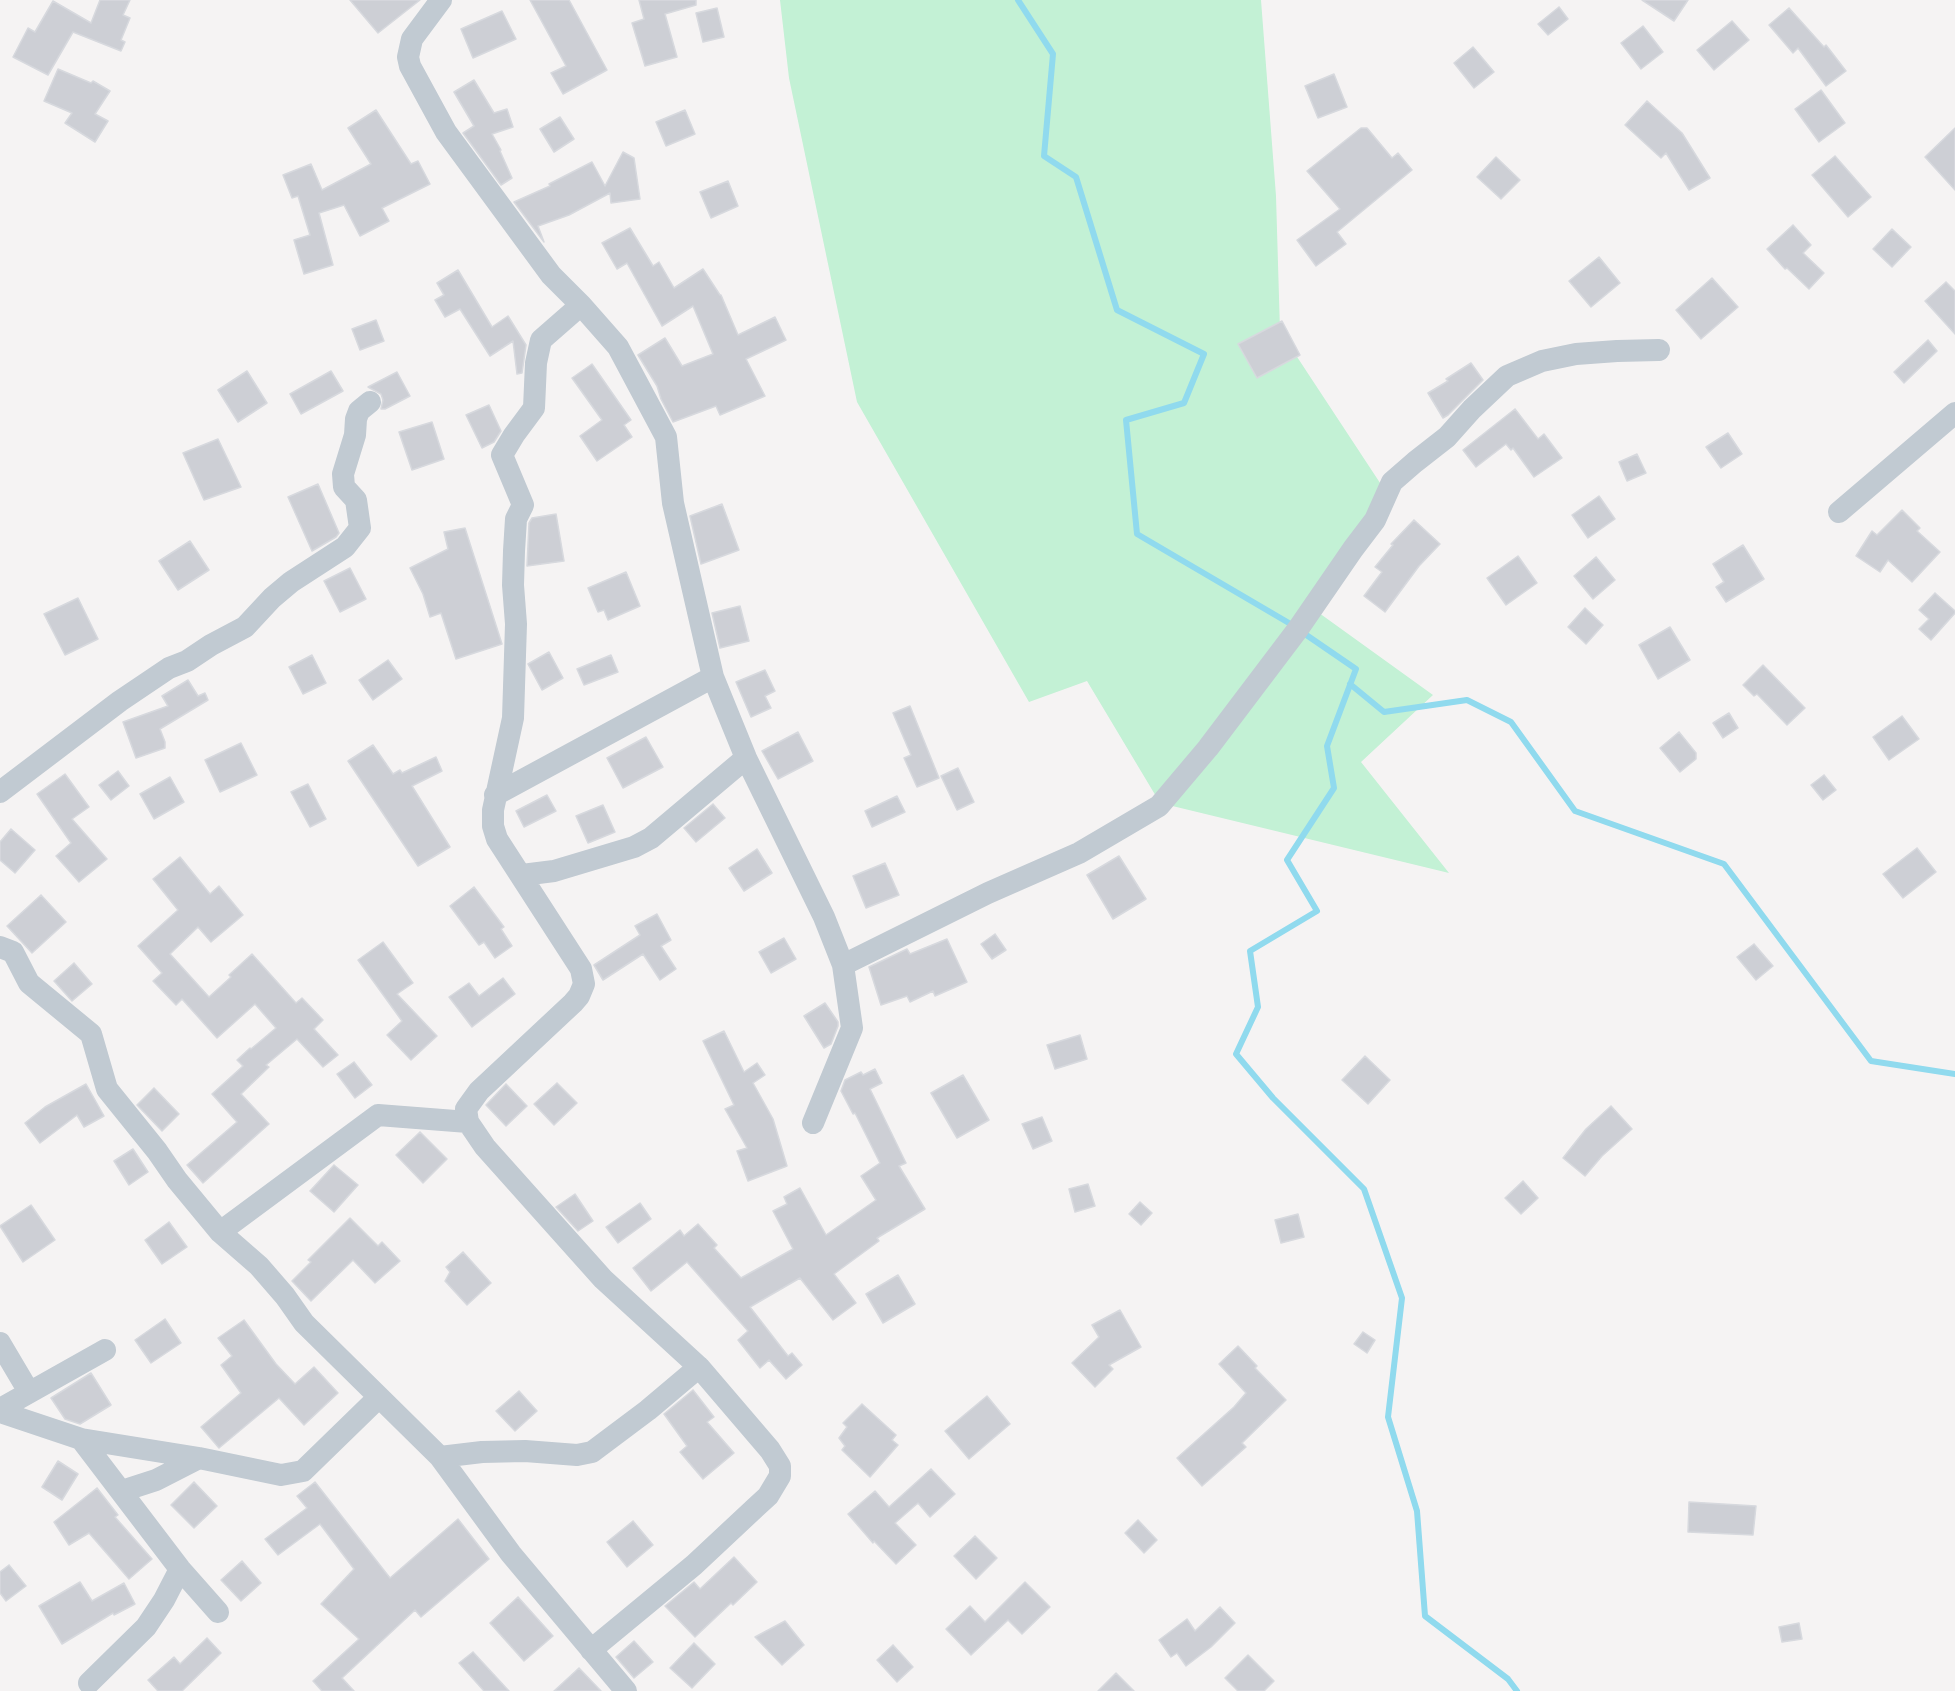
<!DOCTYPE html>
<html>
<head>
<meta charset="utf-8">
<style>
	body { margin:0 }
	canvas { display:block; background:#f5f3f3 }
</style>
</head>
<body>
<canvas width="1955" height="1691"></canvas>
<script>
const ctx = document.querySelector('canvas').getContext('2d');
ctx.lineJoin = 'round';
function fill(path, color) { ctx.fillStyle = color; ctx.fill(path, 'evenodd'); }
const shape = rows => new Path2D(rows.map(r => 'M' + r).join(''));
function stroke(path, color, width, dash) { ctx.strokeStyle = color; ctx.lineWidth = width; ctx.lineCap = dash ? 'butt' : 'round'; ctx.setLineDash(dash || []); ctx.stroke(path); }
const green = shape([
	[780,0,1261,0,1276,196,1280,331,1386,492,1308,605,1433,695,1361,762,1449,873,1160,803,1087,681,1029,702,857,402,789,78]
]);
const stream = shape([
	[1018,0,1053,54,1044,156,1076,177,1117,310,1204,354,1184,403,1126,420,1137,534,1294,626],
	[1302,632,1356,669,1327,746,1334,788,1287,860,1317,911,1250,951,1258,1007,1236,1054,1273,1098,1364,1189,1402,1298,1388,1417,1417,1511,1425,1616,1508,1679,1517,1691],
	[1350,684,1384,712,1467,700,1511,722,1575,811,1724,864,1871,1061,1955,1074]
]);
const building = shape([
	[100,0,130,0,123,15,130,18,121,40,125,42,121,51,73,32,48,75,13,57,28,28,35,32,53,1,91,23,100,0],
	[350,0,420,0,378,33,350,0],
	[530,0,569,0,607,70,563,94,551,73,566,66,530,0],
	[639,0,696,0,696,5,665,14,677,57,645,66,632,23,644,19,639,0],
	[1642,0,1688,0,1674,21,1642,0],
	[1559,7,1568,19,1548,35,1538,24,1559,7],
	[717,8,724,37,703,42,696,13,717,8],
	[1789,8,1824,47,1826,45,1846,71,1826,86,1798,48,1793,53,1769,25,1789,8],
	[502,11,516,39,473,58,461,29,502,11],
	[1732,21,1749,40,1714,70,1697,50,1732,21],
	[1643,26,1663,52,1641,69,1621,43,1643,26],
	[1473,47,1494,72,1474,88,1454,63,1473,47],
	[58,69,91,83,93,81,110,91,95,114,108,121,95,142,65,123,72,113,44,101,58,69],
	[1334,74,1347,107,1318,118,1305,86,1334,74],
	[474,80,494,113,507,109,513,127,492,134,501,150,500,151,512,178,501,185,463,133,474,126,454,92,474,80],
	[1821,90,1845,123,1819,142,1795,109,1821,90],
	[1647,101,1682,133,1710,178,1689,190,1666,153,1661,158,1625,125,1647,101],
	[376,110,411,164,418,161,430,184,382,208,389,221,360,236,344,205,319,213,333,265,304,274,294,240,310,235,298,196,292,198,283,175,311,164,322,190,371,164,348,128,376,110],
	[685,110,695,134,666,146,656,122,685,110],
	[560,117,574,139,554,152,540,129,560,117],
	[1361,128,1367,128,1392,158,1398,153,1412,170,1337,232,1346,244,1316,266,1297,240,1340,209,1307,171,1361,128],
	[1955,128,1955,190,1925,157,1955,128],
	[623,152,634,158,640,199,611,203,610,193,569,215,538,226,544,242,514,202,550,186,549,184,592,162,605,186,623,152],
	[1835,156,1871,197,1848,217,1812,175,1835,156],
	[1496,157,1520,180,1501,199,1477,177,1496,157],
	[728,181,738,206,711,218,700,192,728,181],
	[1793,225,1811,245,1803,253,1824,273,1809,289,1787,268,1785,269,1767,249,1793,225],
	[630,228,653,266,659,262,674,288,703,269,720,295,721,295,738,335,775,317,786,340,746,359,765,396,720,415,716,406,673,422,661,399,657,386,638,355,665,338,682,366,713,354,693,306,662,326,627,263,617,269,602,243,630,228],
	[1892,229,1911,247,1892,267,1873,249,1892,229],
	[1599,257,1620,283,1591,307,1569,281,1599,257],
	[458,270,492,327,508,316,526,345,522,373,517,374,513,341,490,356,460,309,445,317,435,300,444,295,437,283,458,270],
	[1712,278,1738,307,1701,339,1676,310,1712,278],
	[1946,282,1955,291,1955,334,1925,301,1946,282],
	[376,320,384,341,360,350,352,329,376,320],
	[1282,321,1300,355,1257,378,1238,344,1282,321],
	[1928,340,1937,351,1904,383,1894,372,1928,340],
	[1471,363,1483,380,1448,415,1443,418,1428,393,1448,381,1446,379,1471,363],
	[592,364,631,420,624,425,632,437,597,461,580,436,602,420,572,378,592,364],
	[247,371,267,403,238,422,218,390,247,371],
	[331,371,343,391,301,414,290,394,331,371],
	[397,372,410,396,385,409,381,409,383,400,381,394,368,387,397,372],
	[489,405,501,431,494,442,482,448,466,415,489,405],
	[1515,409,1538,439,1544,434,1562,458,1534,477,1513,448,1511,450,1506,444,1476,467,1463,450,1515,409],
	[432,422,444,459,412,470,399,432,432,422],
	[1728,433,1742,454,1721,468,1706,447,1728,433],
	[218,439,241,487,204,500,183,453,218,439],
	[1637,454,1646,473,1627,481,1619,462,1637,454],
	[318,484,339,533,336,537,312,551,288,497,318,484],
	[1599,496,1615,519,1588,538,1572,515,1599,496],
	[722,504,739,550,701,564,690,516,722,504],
	[1902,510,1920,528,1917,531,1940,552,1912,582,1888,560,1880,572,1856,556,1872,531,1877,535,1902,510],
	[556,514,564,561,527,566,529,523,532,518,556,514],
	[1414,520,1440,544,1419,566,1385,612,1364,596,1382,572,1375,567,1393,545,1391,544,1414,520],
	[465,528,502,644,456,659,441,613,430,617,423,594,410,568,448,549,444,532,465,528],
	[190,541,209,570,178,590,159,561,190,541],
	[1743,545,1764,579,1726,602,1716,587,1724,582,1713,564,1743,545],
	[1518,556,1537,583,1506,605,1487,578,1518,556],
	[1596,557,1615,580,1593,599,1574,576,1596,557],
	[350,568,366,599,340,612,324,581,350,568],
	[626,572,640,606,608,620,604,610,598,612,588,588,626,572],
	[1935,593,1955,611,1955,613,1931,640,1919,629,1929,619,1919,610,1935,593],
	[78,598,98,639,65,655,44,614,78,598],
	[740,606,749,641,720,648,712,613,740,606],
	[1585,608,1603,625,1586,644,1568,627,1585,608],
	[1670,627,1690,660,1658,679,1639,645,1670,627],
	[549,652,563,678,542,690,528,664,549,652],
	[312,655,326,683,303,694,289,667,312,655],
	[611,655,618,672,584,685,577,669,611,655],
	[388,660,402,679,373,700,359,680,388,660],
	[1763,665,1805,708,1787,725,1757,694,1754,696,1743,685,1763,665],
	[765,670,775,691,765,696,771,708,751,717,736,682,765,670],
	[188,680,198,696,205,693,208,700,160,729,165,742,165,748,136,758,123,722,168,706,162,696,188,680],
	[910,706,939,778,917,787,904,758,911,755,893,713,910,706],
	[1729,713,1738,728,1723,738,1713,723,1729,713],
	[1902,716,1919,739,1889,760,1873,737,1902,716],
	[798,732,813,761,778,779,762,751,798,732],
	[1679,732,1696,753,1696,759,1680,772,1660,748,1679,732],
	[646,737,663,767,623,788,607,758,646,737],
	[241,743,257,775,220,792,205,760,241,743],
	[373,745,393,774,400,770,402,773,436,757,442,771,412,786,450,847,418,866,348,761,373,745],
	[958,768,974,802,957,810,941,776,958,768],
	[118,771,129,786,111,800,99,785,118,771],
	[65,774,89,807,72,819,107,859,79,882,56,856,71,843,37,794,65,774],
	[1824,775,1836,790,1823,800,1811,785,1824,775],
	[170,777,184,802,154,819,140,794,170,777],
	[308,784,326,819,310,827,291,792,308,784],
	[547,795,556,811,524,827,516,811,547,795],
	[897,796,905,812,872,827,865,811,897,796],
	[713,804,725,818,696,842,684,828,713,804],
	[603,805,615,832,588,843,576,816,603,805],
	[11,829,35,850,15,873,0,860,0,842,11,829],
	[1917,848,1936,872,1903,898,1883,874,1917,848],
	[757,849,772,873,744,891,729,868,757,849],
	[1119,856,1146,899,1113,919,1087,875,1119,856],
	[180,857,210,894,219,886,243,915,211,942,198,927,170,954,209,997,231,977,229,975,252,954,296,1003,302,998,323,1020,314,1029,338,1055,323,1067,297,1039,266,1065,269,1067,241,1094,269,1124,203,1183,187,1165,237,1122,212,1094,243,1066,237,1060,250,1048,251,1049,276,1028,255,1004,217,1038,182,999,176,1005,153,981,162,973,138,946,178,910,153,879,180,857],
	[885,863,899,895,866,908,853,876,885,863],
	[474,887,504,927,501,929,512,946,495,958,484,942,479,945,450,906,474,887],
	[41,895,66,922,32,953,7,926,41,895],
	[657,914,671,940,661,946,676,969,660,980,643,954,603,980,594,965,640,935,635,926,657,914],
	[995,934,1006,950,992,959,981,944,995,934],
	[784,938,796,959,771,973,759,952,784,938],
	[947,939,967,982,935,996,933,991,910,1002,907,996,881,1005,869,967,907,949,910,954,947,939],
	[383,942,413,983,397,994,437,1036,411,1060,387,1035,402,1021,358,960,383,942],
	[1754,944,1773,966,1756,980,1737,957,1754,944],
	[74,963,92,984,72,1001,54,981,74,963],
	[503,978,515,994,472,1027,449,997,469,983,479,996,503,978],
	[825,1003,838,1022,838,1026,831,1044,824,1048,804,1016,825,1003],
	[724,1031,744,1072,757,1063,765,1075,753,1083,773,1119,787,1166,748,1181,737,1151,747,1148,725,1109,734,1105,703,1041,724,1031],
	[1080,1035,1087,1059,1055,1069,1047,1045,1080,1035],
	[1365,1056,1390,1080,1368,1104,1342,1080,1365,1056],
	[354,1062,372,1085,355,1098,337,1074,354,1062],
	[875,1069,882,1083,870,1089,906,1163,899,1166,925,1209,877,1238,879,1241,834,1274,856,1303,833,1320,800,1278,750,1307,788,1356,792,1353,802,1365,786,1379,769,1360,760,1368,738,1340,748,1331,687,1262,651,1291,633,1268,680,1230,684,1236,698,1224,717,1245,714,1248,741,1278,793,1249,773,1211,787,1204,784,1197,800,1188,826,1235,876,1200,861,1176,880,1163,855,1113,853,1114,841,1091,845,1080,861,1072,863,1075,875,1069],
	[963,1075,989,1120,957,1138,931,1093,963,1075],
	[557,1083,577,1103,554,1125,534,1104,557,1083],
	[86,1084,104,1116,84,1127,77,1115,40,1143,25,1123,45,1107,86,1084],
	[506,1084,527,1106,506,1126,486,1105,506,1084],
	[154,1088,179,1114,162,1131,137,1105,154,1088],
	[1611,1106,1632,1129,1602,1156,1585,1176,1563,1158,1586,1129,1611,1106],
	[1042,1117,1052,1141,1033,1149,1022,1124,1042,1117],
	[420,1132,447,1159,423,1183,396,1155,420,1132],
	[133,1149,148,1172,129,1185,114,1161,133,1149],
	[334,1165,358,1185,334,1212,310,1191,334,1165],
	[1523,1181,1538,1198,1521,1214,1505,1198,1523,1181],
	[1088,1184,1095,1206,1075,1212,1069,1189,1088,1184],
	[575,1194,593,1221,578,1231,556,1207,575,1194],
	[1140,1202,1152,1213,1141,1225,1129,1214,1140,1202],
	[640,1203,651,1219,618,1243,606,1227,640,1203],
	[31,1205,55,1240,23,1262,0,1226,31,1205],
	[1298,1214,1304,1237,1281,1243,1275,1220,1298,1214],
	[350,1218,378,1246,382,1242,400,1261,375,1283,353,1260,311,1301,292,1281,311,1262,308,1260,350,1218],
	[169,1222,187,1247,162,1264,145,1240,169,1222],
	[463,1252,491,1283,467,1305,445,1281,450,1272,446,1267,463,1252],
	[898,1275,915,1304,883,1323,866,1294,898,1275],
	[1120,1310,1141,1347,1109,1365,1113,1369,1095,1387,1072,1363,1099,1337,1092,1325,1120,1310],
	[165,1319,181,1343,151,1363,135,1340,165,1319],
	[244,1320,276,1364,295,1384,314,1367,338,1393,304,1425,279,1398,219,1448,201,1427,241,1393,221,1365,232,1356,218,1338,244,1320],
	[1363,1332,1375,1340,1367,1353,1354,1344,1363,1332],
	[1238,1346,1257,1366,1255,1368,1286,1400,1242,1443,1246,1447,1202,1486,1177,1458,1234,1407,1246,1393,1219,1364,1238,1346],
	[91,1373,111,1405,80,1424,65,1419,51,1398,91,1373],
	[693,1390,714,1417,707,1422,734,1453,703,1479,680,1452,687,1446,664,1414,693,1390],
	[519,1391,537,1411,515,1431,496,1411,519,1391],
	[987,1396,1010,1424,969,1459,945,1431,987,1396],
	[862,1404,896,1435,892,1440,898,1445,870,1477,842,1450,845,1446,839,1438,847,1427,843,1423,862,1404],
	[58,1461,78,1474,62,1500,42,1487,58,1461],
	[931,1469,955,1494,930,1517,918,1503,895,1523,916,1545,896,1564,874,1541,873,1543,848,1514,875,1491,889,1507,931,1469],
	[194,1482,217,1506,194,1528,171,1505,194,1482],
	[315,1482,390,1578,458,1519,489,1559,421,1617,415,1610,342,1678,354,1691,322,1691,313,1681,359,1639,321,1604,354,1569,320,1524,278,1555,265,1539,307,1508,297,1496,315,1482],
	[97,1488,118,1515,115,1517,152,1559,129,1579,89,1533,69,1545,54,1522,97,1488],
	[1689,1502,1756,1506,1753,1535,1688,1532,1689,1502],
	[1138,1520,1157,1540,1144,1553,1125,1533,1138,1520],
	[633,1521,653,1545,627,1567,607,1542,633,1521],
	[975,1536,997,1558,976,1579,954,1556,975,1536],
	[734,1557,757,1582,733,1605,731,1603,695,1637,665,1606,694,1582,700,1589,734,1557],
	[242,1561,261,1583,241,1601,221,1580,242,1561],
	[9,1565,26,1586,6,1601,0,1593,0,1572,9,1565],
	[80,1582,92,1601,124,1583,135,1604,114,1615,113,1613,62,1644,39,1606,80,1582],
	[1025,1582,1050,1607,1022,1634,1008,1620,971,1655,946,1629,970,1606,985,1622,1025,1582],
	[518,1597,553,1636,524,1661,490,1623,518,1597],
	[1220,1607,1235,1623,1211,1647,1186,1666,1177,1653,1171,1657,1159,1640,1187,1619,1195,1631,1220,1607],
	[785,1621,804,1645,782,1665,755,1637,785,1621],
	[1799,1623,1802,1639,1782,1642,1779,1627,1799,1623],
	[207,1638,221,1653,182,1691,158,1691,148,1680,174,1657,180,1664,207,1638],
	[634,1641,653,1662,634,1678,616,1657,634,1641],
	[694,1643,715,1664,692,1688,670,1668,694,1643],
	[893,1645,913,1667,897,1682,877,1660,893,1645],
	[473,1652,509,1691,484,1691,459,1663,473,1652],
	[1248,1655,1274,1681,1264,1691,1238,1691,1225,1678,1248,1655],
	[579,1668,601,1691,554,1691,579,1668],
	[1116,1673,1134,1691,1098,1691,1116,1673]
]);
const street = shape([
	[441,0,412,39,408,57,410,66,446,132,551,275,581,305,618,347,666,437,673,503,713,677,746,758,824,917,843,965,852,1028,813,1123],
	[581,305,541,340,536,363,534,408,514,435,502,455,523,505,516,519,514,551,513,585,516,624,513,718,493,810,493,826,497,839,581,969,584,984,579,996,573,1003,479,1091,466,1109,468,1122,485,1147,603,1279,699,1367,770,1450,780,1466,780,1476,768,1496,756,1507,694,1565,591,1650],
	[1839,512,1955,413],
	[0,792,120,701,169,668,187,661,211,645,245,627,272,598,291,582,345,547,360,528,356,500,344,487,343,474,355,435,356,419,359,411,370,402],
	[495,795,713,677],
	[522,875,554,871,634,847,651,838,746,758],
	[0,947,13,952,29,983,91,1034,107,1089,157,1151,177,1180,220,1232,259,1266,285,1296,304,1323,440,1457,511,1554,626,1691],
	[843,965,988,893,1079,853,1159,806,1208,748,1298,629,1353,549,1375,520,1392,482,1415,462,1447,437,1472,409,1507,376,1542,361,1576,354,1617,351,1659,350],
	[220,1232,378,1115,468,1122],
	[0,1343,29,1392],
	[0,1409,105,1350],
	[0,1412,81,1439,199,1458,281,1475,303,1471,378,1398],
	[81,1439,180,1569,218,1612],
	[440,1457,482,1452,525,1451,577,1455,592,1452,648,1410,699,1367],
	[122,1491,156,1480,199,1458],
	[89,1683,146,1627,164,1600,180,1569]
]);
fill(green, '#c3f1d5');
stroke(stream, '#90daee', 6);
fill(building, '#cdcfd5');
stroke(building, '#d7d9de', 1.5);
stroke(street, '#c1cad2', 22);
</script>
</body>
</html>
